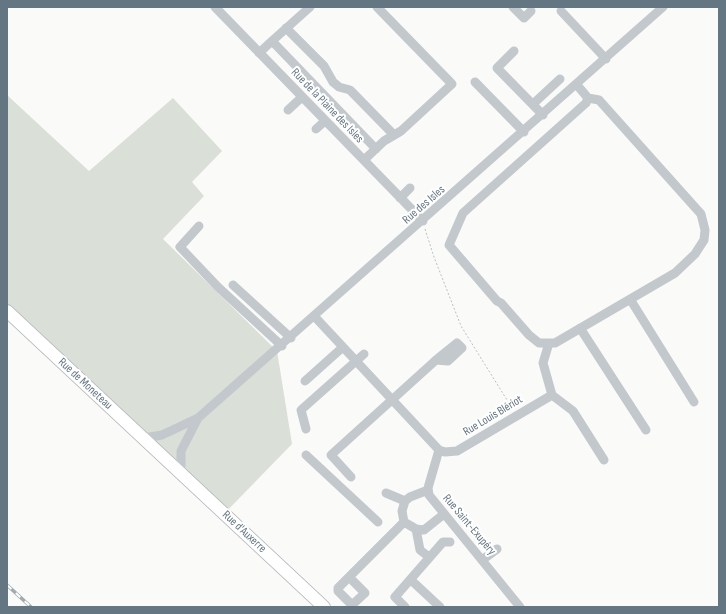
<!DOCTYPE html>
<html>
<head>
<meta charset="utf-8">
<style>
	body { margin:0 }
	#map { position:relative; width:726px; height:614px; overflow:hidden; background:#fafaf8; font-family:"Sofia Sans Condensed",sans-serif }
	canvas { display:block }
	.frame { position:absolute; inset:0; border:8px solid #657683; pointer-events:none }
</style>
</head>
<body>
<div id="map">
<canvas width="726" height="614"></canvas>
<div class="frame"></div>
</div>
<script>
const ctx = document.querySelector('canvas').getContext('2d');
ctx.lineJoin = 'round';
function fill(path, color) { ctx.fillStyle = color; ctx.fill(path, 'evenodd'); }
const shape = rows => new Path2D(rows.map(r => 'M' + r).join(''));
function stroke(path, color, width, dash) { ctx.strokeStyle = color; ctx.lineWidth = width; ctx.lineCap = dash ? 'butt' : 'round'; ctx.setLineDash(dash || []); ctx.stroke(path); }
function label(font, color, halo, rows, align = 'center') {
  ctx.font = font + ' "Sofia Sans Condensed",sans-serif'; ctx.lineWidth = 4; ctx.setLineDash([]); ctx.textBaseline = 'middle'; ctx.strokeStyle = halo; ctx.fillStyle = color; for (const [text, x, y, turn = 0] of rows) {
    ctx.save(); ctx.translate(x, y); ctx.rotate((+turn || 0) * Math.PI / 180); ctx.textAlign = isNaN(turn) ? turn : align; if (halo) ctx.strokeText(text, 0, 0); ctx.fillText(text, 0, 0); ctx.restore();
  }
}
const green = shape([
	[7,95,89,171,173,98,222,151,192,182,204,196,163,239,277,351,292,444,220,518,7,320]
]);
const path = shape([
	[425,229,434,257,461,326,512,408]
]);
const minor = shape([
	[215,7,423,221],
	[513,7,524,18,531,11],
	[561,11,606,59],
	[286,28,324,66,333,82,339,87,350,90,394,135],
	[272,41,310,7],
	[514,51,497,68,543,115],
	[259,53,272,41,376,149],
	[475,82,524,132],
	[577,85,588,98,599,100,701,214,705,230,704,240,695,254,675,273,555,343,539,343,529,335,501,303,497,301,449,245,463,213,586,103,588,98],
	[533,104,560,79],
	[288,110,302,97],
	[316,129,325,121],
	[364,160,384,141,401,131,452,84,377,7],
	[400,198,410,188],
	[199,226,180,247,218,287,282,346],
	[233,285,291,338],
	[630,299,694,402],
	[315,317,439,450,445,452,457,451,552,395],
	[580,328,646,430],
	[549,343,543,363,552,395,573,411,604,460],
	[305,381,343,347],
	[306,429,301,410,364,354],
	[144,438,162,435,198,418,663,7],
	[439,450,428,488,429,495,520,607],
	[306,455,378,522],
	[181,472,181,451,198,418],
	[351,477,331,455,436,360,457,343,462,348,448,361,436,360],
	[428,490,410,497,405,501,402,511,404,522,416,529,424,530,444,514],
	[386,493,405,501],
	[416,529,420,550,429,557],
	[482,560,497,549],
	[349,577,365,593,352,605,338,591,338,588,404,522],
	[411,580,440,607],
	[405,607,395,597,443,542,450,542]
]);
const major = shape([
	[7,311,324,607]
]);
const rail = shape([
	[7,585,31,607]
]);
const streetNames = [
	["Rue de la Plaine des Isles",327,106,46],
	["Rue des Isles",424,205,-41],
	["Rue de Moneteau",85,384,43],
	["Rue Louis Blériot",493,416,-31],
	["Rue Saint-Exupéry",469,525,50],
	["Rue d'Auxerre",244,532,43]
];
fill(green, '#dadfd7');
stroke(major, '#b5babe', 14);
stroke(path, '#bbbfc2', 1, [2, 2]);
stroke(minor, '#c3c8cc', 9);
stroke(major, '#fff', 12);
stroke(rail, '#a2aab0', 3.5);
stroke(rail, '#fff', 2, [6]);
label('12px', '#657683', '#fff', streetNames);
</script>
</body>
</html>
